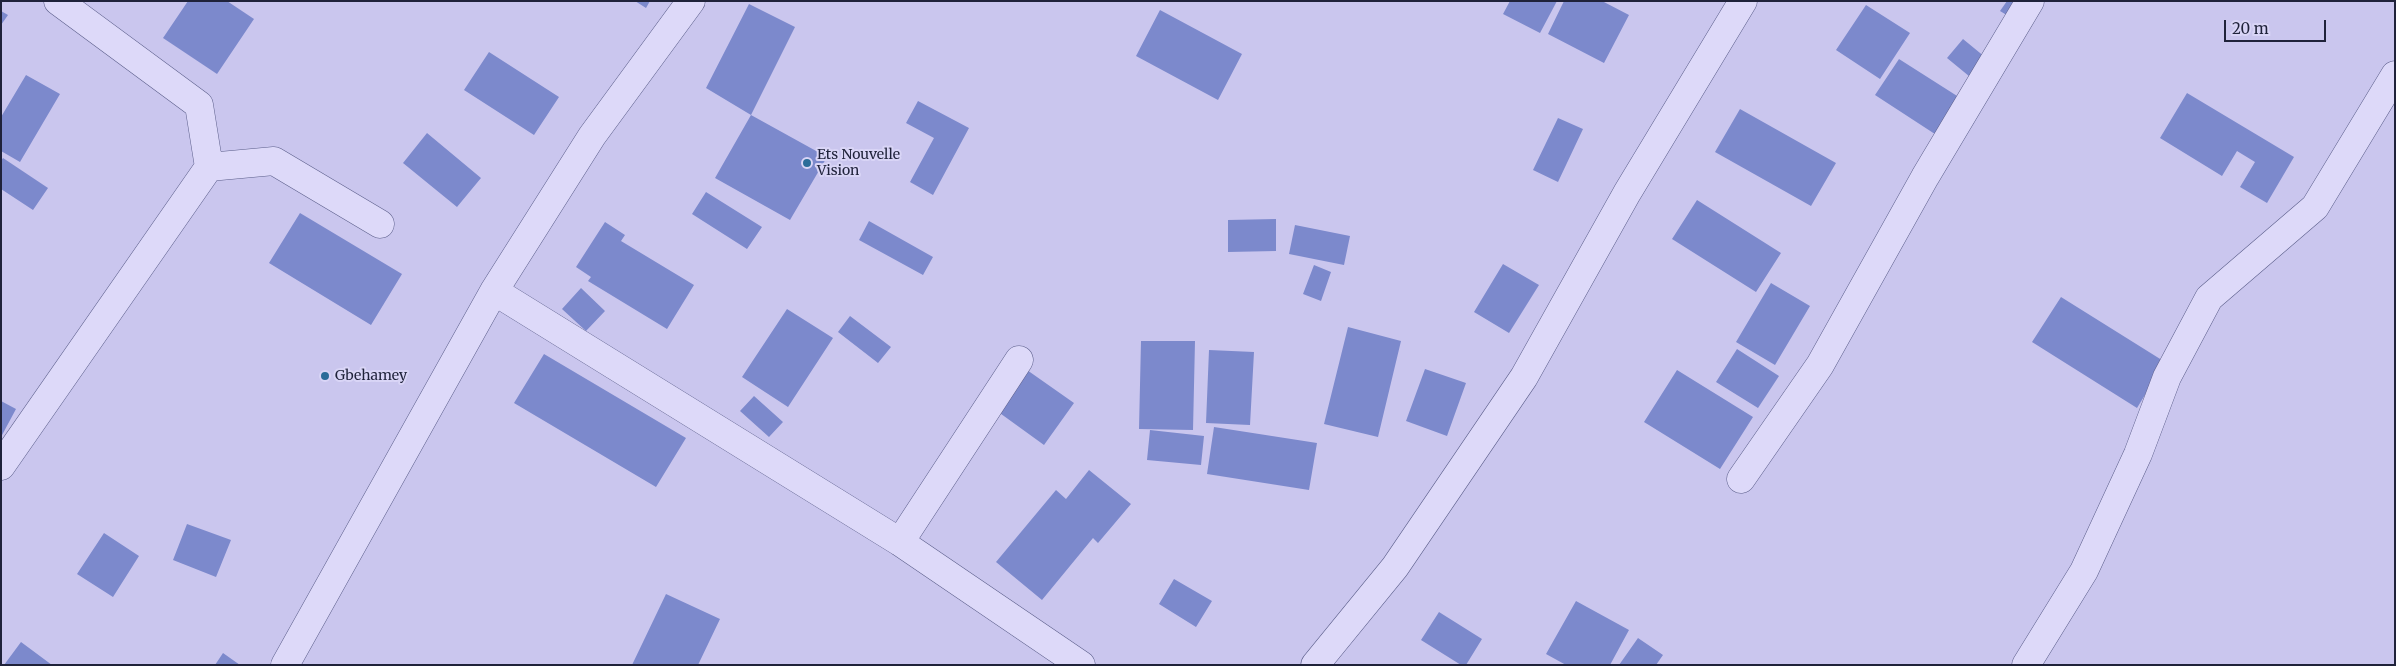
<!DOCTYPE html>
<html>
<head>
<meta charset="utf-8">
<style>
	body { margin:0 }
	#map { position:relative; width:2396px; height:666px; overflow:hidden; background:#cac6ee; font-family:Merriweather,serif }
	canvas { display:block }
	.frame { position:absolute; inset:0; border:2px solid #1f223a; pointer-events:none }
	.scale { position:absolute; left:2224px; top:20px; width:102px; height:22px; box-sizing:border-box; border:2px solid #1f223a; border-top:0; padding-left:6px; font-size:15px; line-height:18px; white-space:nowrap; color:#1f223a; -webkit-text-stroke:4px #d9d5f6; paint-order:stroke }
</style>
</head>
<body>
<div id="map">
<canvas width="2396" height="666"></canvas>
<div class="frame"></div>
<div class="scale">20 m</div>
</div>
<script>
const ctx = document.querySelector('canvas').getContext('2d');
ctx.lineJoin = 'round';
function fill(path, color) { ctx.fillStyle = color; ctx.fill(path, 'evenodd'); }
const shape = rows => new Path2D(rows.map(r => 'M' + r).join(''));
function stroke(path, color, width, dash) { ctx.strokeStyle = color; ctx.lineWidth = width; ctx.lineCap = dash ? 'butt' : 'round'; ctx.setLineDash(dash || []); ctx.stroke(path); }
function label(font, color, halo, rows, align = 'center') {
  ctx.font = font + ' Merriweather,serif'; ctx.lineWidth = 4; ctx.setLineDash([]); ctx.textBaseline = 'middle'; ctx.strokeStyle = halo; ctx.fillStyle = color; for (const [text, x, y, turn = 0] of rows) {
    ctx.save(); ctx.translate(x, y); ctx.rotate((+turn || 0) * Math.PI / 180); ctx.textAlign = isNaN(turn) ? turn : align; if (halo) ctx.strokeText(text, 0, 0); ctx.fillText(text, 0, 0); ctx.restore();
  }
}
const building = shape([
	[188,1,227,1,254,19,217,74,163,38],
	[635,1,650,1,646,8],
	[1510,1,1557,1,1540,33,1503,14],
	[1564,1,1602,1,1629,15,1604,63,1548,34],
	[2007,1,2023,1,2015,20,2000,11],
	[749,4,795,27,751,115,827,157,790,220,715,178,751,115,706,88],
	[1866,5,1910,33,1880,79,1836,50],
	[1160,10,1242,54,1218,100,1136,56],
	[1,11,8,15,1,25],
	[1963,39,1991,62,1975,81,1947,58],
	[489,52,559,97,534,135,464,90],
	[1899,59,1965,101,1941,138,1875,95],
	[26,75,60,94,20,162,1,151,1,117],
	[2187,93,2294,157,2267,203,2240,187,2255,162,2237,151,2222,176,2160,138],
	[918,101,969,128,933,195,910,182,934,138,906,123],
	[1740,109,1836,163,1811,206,1715,152],
	[1558,118,1583,129,1558,182,1533,170],
	[427,133,481,178,457,207,403,163],
	[3,158,48,188,33,210,1,189,1,161],
	[706,192,762,227,747,249,692,214],
	[1697,200,1781,253,1756,292,1672,239],
	[300,213,402,274,371,325,269,263],
	[1276,219,1276,251,1228,252,1228,220],
	[869,221,933,257,923,275,859,240],
	[605,222,625,235,621,241,694,285,667,329,588,281,591,277,576,267],
	[1295,225,1350,236,1344,265,1289,254],
	[1503,264,1539,285,1509,333,1474,312],
	[1314,265,1331,272,1321,301,1303,294],
	[1771,283,1810,306,1775,365,1736,342],
	[581,288,605,311,586,331,562,309],
	[2061,297,2165,362,2137,408,2032,342],
	[787,309,833,338,788,407,742,377],
	[850,316,891,347,878,363,838,332],
	[1348,327,1401,341,1378,437,1324,424],
	[1141,341,1195,341,1193,430,1139,429],
	[1737,349,1779,376,1758,408,1716,382],
	[1209,350,1254,352,1250,425,1206,423],
	[544,354,686,438,656,487,514,403],
	[1425,369,1466,383,1447,436,1406,421],
	[1027,370,1074,403,1044,445,997,411],
	[1677,370,1753,417,1720,469,1644,422],
	[754,396,783,422,769,437,740,411],
	[1,401,16,409,1,437],
	[1214,427,1317,443,1309,490,1207,474],
	[1150,430,1204,436,1201,465,1147,460],
	[1089,470,1131,504,1098,543,1093,538,1042,600,996,562,1056,490,1066,499],
	[187,524,231,540,216,577,173,560],
	[104,533,139,556,113,597,77,574],
	[1174,579,1212,601,1196,627,1159,604],
	[666,594,720,619,698,665,632,665],
	[1576,601,1629,630,1610,665,1566,665,1546,654],
	[1439,612,1482,639,1466,665,1461,665,1421,640],
	[1638,638,1663,655,1656,665,1619,665],
	[21,642,52,665,4,665],
	[223,653,240,665,215,665]
]);
const minor = shape([
	[58,1,199,105,209,167],
	[494,291,900,542,1081,665],
	[1,466,209,167,274,161,380,224],
	[1741,479,1820,365,1925,177,2030,1],
	[900,542,1019,360],
	[285,665,494,291,592,136,691,1],
	[1315,665,1395,567,1524,377,1627,193,1743,1],
	[2026,665,2084,571,2138,454,2167,377,2209,298,2315,207,2395,75]
]);
const markers = [
	[807,163,5,"#2b6c99"],
	[325,376,5,"#2b6c99"]
];
const poiNames = [
	["Ets Nouvelle",817,155],
	["Vision",817,171],
	["Gbehamey",335,376]
];
fill(building, '#7c89cc');
stroke(minor, '#5b5e8a', 29);
stroke(minor, '#ddd9f9', 28);
for (const [x, y, r, color] of markers) { const dot = new Path2D(); dot.arc(x, y, r, 0, 2 * Math.PI); ctx.fillStyle = color; ctx.fill(dot); stroke(dot, '#d9d5f6', 2); }
label('14px', '#1f223a', '#d9d5f6', poiNames, 'left');
</script>
</body>
</html>
